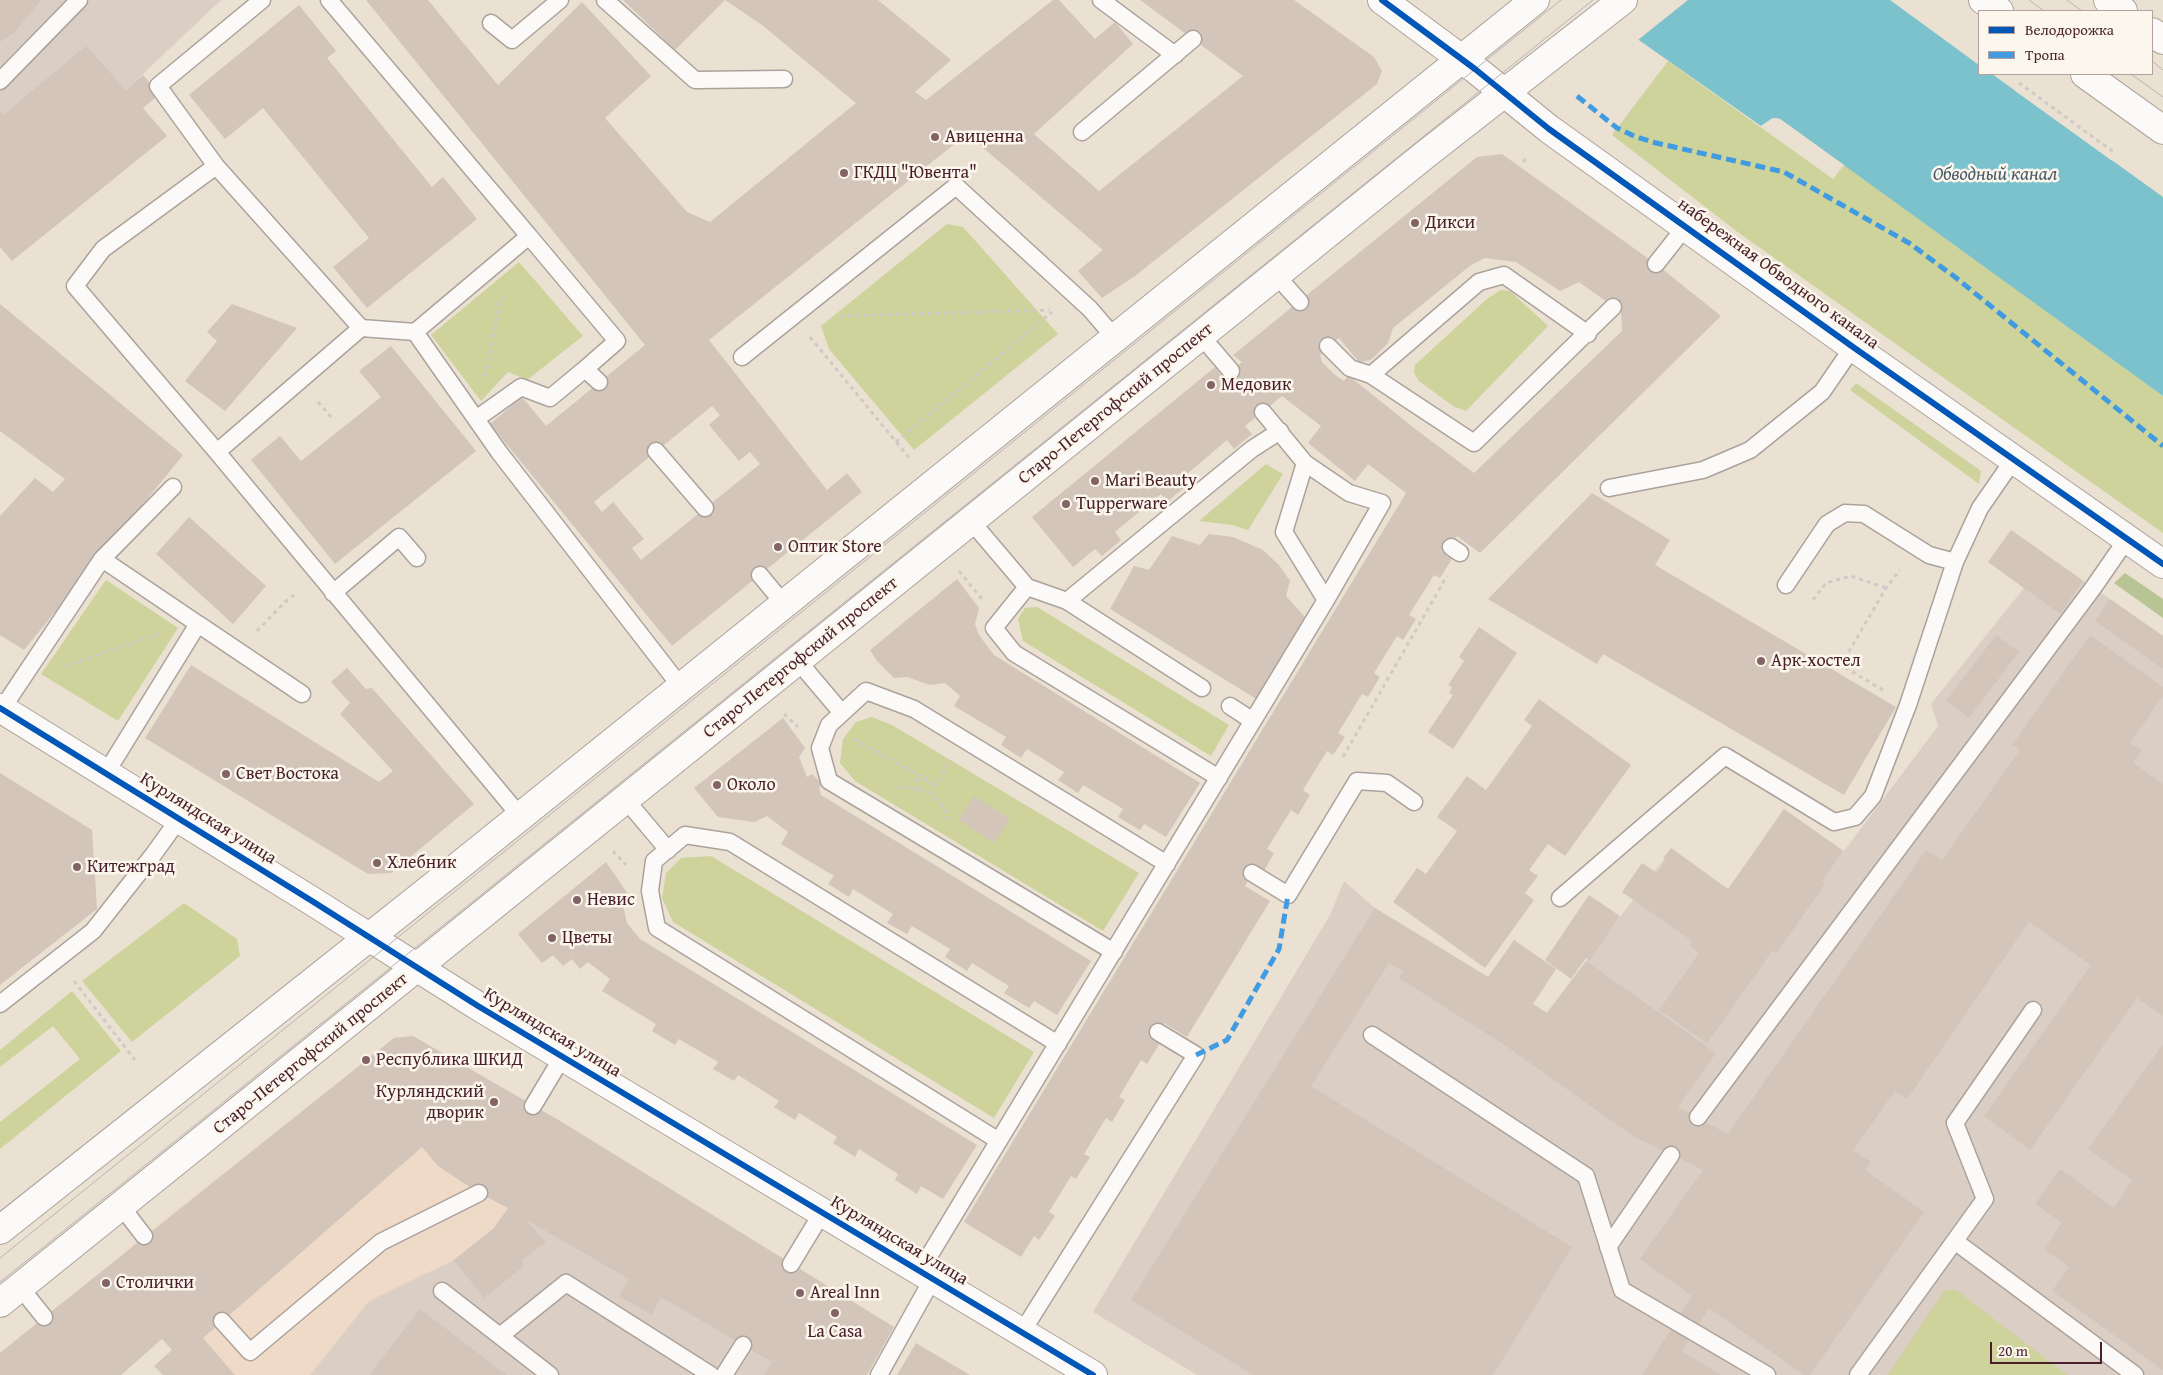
<!DOCTYPE html>
<html>
<head>
<meta charset="utf-8">
<style>
	body { margin:0 }
	#map { position:relative; width:2163px; height:1375px; overflow:hidden; background:#eae1d3; font-family:"Gentium Book Plus",serif }
	canvas { display:block }
	.legend { position:absolute; left:1978px; top:10px; width:175px; height:65px; box-sizing:border-box; background:#fbf7ec; border:1px solid #b4a19f; margin:0; padding:6px 9px; list-style:none; font-size:15px; color:#4a1f2b }
	.legend li { display:flex; align-items:center; gap:10px; height:25px }
	.legend b { width:25px; border:1px solid #b4a19f }
	.scale { position:absolute; left:1990px; top:1342px; width:112px; height:22px; box-sizing:border-box; border:2px solid #4a1f2b; border-top:0; padding-left:6px; font-size:15px; line-height:18px; white-space:nowrap; color:#4a1f2b; -webkit-text-stroke:4px #fbf7ec; paint-order:stroke }
</style>
</head>
<body>
<div id="map">
<canvas width="2163" height="1375"></canvas>
<ul class="legend">
<li><b style="height:6px;background:#0057b8"></b>Велодорожка</li>
<li><b style="height:6px;background:#409be1"></b>Тропа</li>
</ul>
<div class="scale">20 m</div>
</div>
<script>
const ctx = document.querySelector('canvas').getContext('2d');
ctx.lineJoin = 'round';
function fill(path, color) { ctx.fillStyle = color; ctx.fill(path, 'evenodd'); }
const shape = rows => new Path2D(rows.map(r => 'M' + r).join(''));
function stroke(path, color, width, dash) { ctx.strokeStyle = color; ctx.lineWidth = width; ctx.lineCap = dash ? 'butt' : 'round'; ctx.setLineDash(dash || []); ctx.stroke(path); }
function label(font, color, halo, rows, align = 'center') {
  ctx.font = font + ' "Gentium Book Plus",serif'; ctx.lineWidth = 5; ctx.setLineDash([]); ctx.textBaseline = 'middle'; ctx.strokeStyle = halo; ctx.fillStyle = color; for (const [text, x, y, turn = 0] of rows) {
    ctx.save(); ctx.translate(x, y); ctx.rotate((+turn || 0) * Math.PI / 180); ctx.textAlign = isNaN(turn) ? turn : align; if (halo) ctx.strokeText(text, 0, 0); ctx.fillText(text, 0, 0); ctx.restore();
  }
}
const built = shape([
	[394,1038,508,1208,494,1228,454,1260,369,1301,310,1375,235,1375,124,1251]
]);
const industrial = shape([
	[0,0,221,0,126,90,0,195],
	[2011,530,2163,636,2163,1375,1197,1375,1093,1312,1330,915,1344,881,1375,908,1547,1013,1671,850,1728,891,1784,809,1844,851,1938,726,1931,704,2024,588,1988,562],
	[508,1208,867,1375,310,1375,369,1301,454,1260,494,1228]
]);
const green = shape([
	[1668,61,1833,179,1844,165,2163,396,2163,533,1739,233,1612,135],
	[947,224,963,227,1058,334,914,450,829,349,821,326],
	[519,262,583,336,527,380,508,372,481,401,431,335],
	[1501,290,1510,291,1548,326,1466,411,1453,406,1419,381,1414,373,1415,365,1488,298],
	[1856,383,1981,471,1979,484,1850,390],
	[1266,464,1283,474,1248,530,1232,525,1199,521],
	[106,580,178,628,118,721,41,674],
	[1037,607,1229,725,1211,756,1023,641,1018,619,1025,608],
	[872,717,892,725,1139,873,1103,931,855,781,840,763,843,739,856,722],
	[711,856,1034,1052,994,1118,673,922,662,898,666,873,681,858],
	[184,903,237,939,240,956,132,1042,82,981],
	[72,991,121,1051,0,1149,0,1122,80,1059,53,1026,0,1067,0,1050],
	[1945,1290,1956,1290,2067,1375,1888,1375]
]);
const forest = shape([
	[2125,573,2163,599,2163,618,2114,583]
]);
const water = shape([
	[1582,0,1890,0,1979,65,1979,74,1992,74,2163,197,2163,396,1780,119,1773,118,1761,126]
]);
const pier = shape([
	[1582,0,1688,0,1638,40],
	[2016,88,2112,158,2111,160,2014,90],
	[1773,118,1780,119,1844,165,1842,167,1779,121,1773,120,1763,127,1761,126]
]);
const building = shape([
	[0,0,41,0,15,32,0,42],
	[366,0,428,0,498,85,582,2,651,76,605,118,687,212,710,222,856,103,762,25,725,0,878,0,951,60,915,92,926,100,1053,0,1059,0,1095,39,1115,22,1133,44,1034,134,1099,191,1243,76,1140,0,1294,0,1374,57,1382,71,1377,84,1135,276,1102,298,1078,271,1103,250,967,134,709,340,827,490,847,473,862,492,672,646,490,424,522,397,546,426,645,345],
	[712,406,720,415,709,425,739,461,750,452,760,464,641,560,632,548,644,539,613,502,602,512,594,502],
	[623,0,725,0,675,50],
	[299,5,336,51,327,58,432,187,443,177,477,219,367,308,333,267,369,238,263,108,225,139,189,95],
	[86,46,126,90,143,75,160,94,143,108,167,136,12,261,0,247,0,111,3,115],
	[1502,154,1656,264,1721,316,1480,553,1457,536,1446,556,1452,559,1440,578,1434,575,1409,615,1416,619,1403,640,1397,636,1374,673,1380,677,1368,697,1362,694,1338,733,1345,737,1333,755,1327,751,1303,790,1310,795,1298,815,1291,810,1267,849,1274,853,1263,873,1255,868,1245,886,1270,901,1187,1037,1164,1023,1154,1039,1160,1043,1147,1064,1141,1060,1119,1097,1125,1100,1112,1122,1106,1118,1084,1154,1090,1157,1076,1179,1071,1176,1049,1212,1055,1216,1039,1240,1034,1236,1021,1257,964,1222,1406,493,1368,464,1355,481,1308,443,1321,426,1282,396,1245,426,1252,434,1234,449,1227,440,1180,480,1186,486,1167,502,1161,494,1115,532,1121,540,1102,556,1095,549,1073,567,1032,517,1215,367,1223,378,1242,362,1233,355,1477,157],
	[1485,258,1516,262,1560,291,1579,282,1621,312,1622,331,1474,473,1414,428,1348,375,1344,381,1335,375,1322,362,1320,355,1339,338,1359,362,1371,360,1388,343,1393,328,1471,265],
	[0,304,183,455,24,650,0,635,0,516,35,478,53,492,65,479,0,431],
	[232,304,297,328,225,411,185,381,217,341,207,332],
	[391,346,476,451,335,564,251,460,280,436,301,461,381,397,359,371],
	[1592,493,1670,540,1655,565,1896,707,1844,795,1603,654,1597,664,1488,599],
	[189,517,266,586,233,624,156,554],
	[2011,530,2083,581,2060,614,1988,562],
	[1209,534,1233,537,1263,550,1279,565,1290,581,1286,596,1305,617,1258,700,1110,609,1134,566,1149,570,1172,536,1200,545],
	[957,579,979,608,975,624,979,635,994,655,1200,783,1166,837,1144,824,1140,830,1118,817,1123,809,1083,785,1078,793,1058,780,1064,772,1027,749,1021,758,1001,745,1006,737,954,706,960,696,945,683,930,685,907,677,894,678,877,661,870,650],
	[2110,599,2163,636,2163,669,2095,621],
	[1479,627,1517,653,1453,749,1428,732,1453,695,1449,693,1452,687,1448,685,1464,661,1459,657],
	[1996,635,2019,652,1969,718,1946,701],
	[2090,635,2163,687,2163,696,2130,743,2142,750,2133,763,2163,784,2163,1016,2137,998,2030,1150,1984,1116,2091,965,2029,922,1907,1099,1895,1091,1853,1150,1871,1162,1865,1170,1924,1212,1810,1375,1804,1375,1709,1308,1682,1351,1721,1375,1642,1375,1692,1296,1640,1259,1703,1170,1633,1136,1503,1044,1399,978,1403,971,1389,963,1311,1086,1572,1247,1493,1375,1253,1375,1131,1300,1375,908,1488,977,1514,940,1556,969,1533,1004,1547,1013,1586,961,1716,1053,1678,1107,1728,1134,1926,850,1942,860,2020,750,2012,745],
	[191,665,379,782,393,771,340,714,350,703,331,682,347,668,366,689,372,688,474,804,391,873,368,874,145,738],
	[1539,699,1631,765,1565,856,1548,844,1529,870,1538,876,1525,893,1534,900,1485,968,1393,902,1417,868,1426,874,1457,831,1437,817,1467,776,1486,790,1532,726,1524,720],
	[783,718,805,748,799,757,807,777,812,774,822,784,819,787,821,795,1091,961,1057,1015,1034,1001,1029,1008,1004,993,1009,986,972,963,967,971,945,957,950,949,912,926,907,934,887,923,893,914,853,889,849,897,828,884,834,876,781,844,788,832,767,816,754,822,718,817,694,788],
	[0,773,92,830,97,909,0,985],
	[974,796,1010,819,994,843,959,820],
	[1784,809,1843,851,1822,881,1825,884,1776,954,1773,950,1707,1043,1659,1010,1699,953,1689,945,1692,941,1622,892,1642,863,1657,873,1666,860,1663,858,1671,848,1728,889],
	[606,862,628,894,622,901,627,923,640,939,977,1145,943,1199,921,1186,917,1194,895,1180,898,1174,859,1149,855,1157,833,1143,837,1137,799,1113,795,1120,774,1107,779,1101,738,1075,734,1081,713,1069,718,1062,679,1039,675,1045,652,1031,656,1024,602,991,610,979,588,962,580,969,572,959,563,966,553,955,542,963,518,934],
	[1589,895,1620,916,1589,961,1586,958,1571,979,1545,960],
	[413,1036,562,1122,894,1327,867,1375,764,1375,772,1362,661,1297,652,1315,619,1296,629,1279,525,1219,546,1242,521,1261,524,1266,484,1298,454,1260,494,1228,508,1208,479,1193,438,1166,422,1147,203,1338,235,1375,163,1375,154,1366,172,1350,162,1339,121,1375,0,1375,0,1353,32,1327,394,1038],
	[2163,1044,2163,1370,2052,1291,2069,1267,2044,1249,2062,1223,2035,1204,2060,1169,2114,1208,2132,1180,2088,1149],
	[420,1309,507,1375,369,1375],
	[916,1343,970,1375,897,1375]
]);
const path = shape([
	[2019,83,2115,153],
	[1523,162,1527,157],
	[840,316,1049,310],
	[810,337,911,460],
	[485,377,500,302,508,293],
	[318,402,333,419],
	[896,442,1052,312],
	[959,571,982,599],
	[1813,600,1826,583,1851,576,1886,588],
	[257,631,285,602,297,593],
	[65,666,159,634],
	[1883,690,1841,665,1886,588,1900,570],
	[784,714,798,727],
	[854,739,936,785],
	[1343,757,1447,576],
	[899,789,902,786,931,793],
	[917,790,918,775],
	[948,820,949,814,931,793,949,763],
	[613,851,626,865],
	[74,981,135,1060]
]);
const lane = shape([
	[262,0,158,86,216,166,103,249,75,286,217,452,520,816],
	[329,0,529,236,415,332,499,452,681,687],
	[605,0,695,80,784,79],
	[1101,0,1175,55],
	[491,23,512,40,560,0],
	[0,81,79,0],
	[1082,132,1193,39],
	[216,166,361,328,217,452],
	[529,236,617,341,585,369,599,382],
	[1656,264,1686,226],
	[1276,275,1300,302],
	[361,328,415,332],
	[1201,336,1231,371],
	[1328,346,1350,368,1371,375,1474,443,1613,307],
	[742,357,956,186,1090,309,1115,338],
	[1371,375,1479,282,1504,275,1588,334],
	[1263,412,1305,463,1284,532,1326,600],
	[476,419,521,387,550,398,585,369],
	[656,451,705,508],
	[1609,488,1703,470,1750,450,1822,392,1853,347],
	[971,521,1027,587],
	[1451,547,1460,553],
	[102,559,173,487],
	[760,575,784,604],
	[1786,585,1827,524,1845,513,1864,514,1929,555,1955,562,1980,508,2014,459],
	[333,593,399,537,417,558],
	[1067,601,1252,449,1280,431],
	[798,661,842,713],
	[1202,688,1067,601,1027,587,994,628,1014,653,1219,778],
	[1230,706,1253,721],
	[2,709,102,559,198,624],
	[106,773,198,624,302,694],
	[626,800,668,850],
	[1252,873,1288,895,1357,781,1387,783,1414,802],
	[1560,898,1725,756,1834,822,1855,817,1873,796,1908,705,1955,562],
	[1114,952,829,781,820,748,829,725,866,691,914,709,1167,864],
	[0,1004,93,931,153,855,179,819],
	[1372,1035,1586,1176,1622,1290,1767,1375],
	[533,1106,563,1056],
	[1698,1117,2093,588,2127,539],
	[999,1141,657,928,650,891,654,861,685,835,730,842,1058,1044],
	[121,1206,144,1236],
	[1956,1242,2135,1375],
	[1608,1247,1671,1155],
	[791,1264,822,1213],
	[920,1271,1326,600,1382,503,1349,493,1305,463],
	[20,1287,44,1317],
	[442,1291,550,1375],
	[222,1321,250,1352,381,1242,479,1193],
	[1022,1332,1196,1055,1158,1032],
	[500,1336,566,1283,711,1375],
	[724,1375,743,1345],
	[879,1375,933,1278],
	[1858,1375,1985,1199,1955,1123,2033,1010]
]);
const street = shape([
	[0,708,312,901,478,1006,1093,1375]
]);
const secondary = shape([
	[1382,0,1475,69,1549,129,1853,347,2163,564]
]);
const primary = shape([
	[1983,0,1999,11],
	[2108,0,2123,11],
	[2152,32,2163,40],
	[2085,74,2163,130],
	[0,1230,450,873,1535,0],
	[0,1303,1426,154,1623,0]
]);
const tram = shape([
	[2029,0,2044,11],
	[2067,0,2082,11],
	[2152,61,2163,70],
	[2131,74,2163,97],
	[0,1258,1561,0],
	[0,1282,1593,0]
]);
const quiet = shape([
	[1577,96,1617,128,1634,136,1652,142,1784,172,1909,243,1955,277,2163,446],
	[1196,1055,1227,1040,1279,949,1288,895]
]);
const cycleway = shape([
	[1382,0,1475,69,1549,129,1853,347,2163,564],
	[0,708,312,901,478,1006,1093,1375]
]);
const markers = [
	[935,137,5,"#826366"],
	[844,173,5,"#826366"],
	[1415,223,5,"#826366"],
	[1211,385,5,"#826366"],
	[1095,481,5,"#826366"],
	[1066,504,5,"#826366"],
	[778,547,5,"#826366"],
	[1761,661,5,"#826366"],
	[226,774,5,"#826366"],
	[717,785,5,"#826366"],
	[377,863,5,"#826366"],
	[77,867,5,"#826366"],
	[577,900,5,"#826366"],
	[552,938,5,"#826366"],
	[366,1060,5,"#826366"],
	[494,1102,5,"#826366"],
	[106,1283,5,"#826366"],
	[800,1293,5,"#826366"],
	[835,1313,5,"#826366"]
];
const poiNames = [
	["Авиценна",945,137],
	["ГКДЦ \"Ювента\"",854,173],
	["Дикси",1425,223],
	["Медовик",1221,385],
	["Mari Beauty",1105,481],
	["Tupperware",1076,504],
	["Оптик Store",788,547],
	["Арк-хостел",1771,661],
	["Свет Востока",236,774],
	["Около",727,785],
	["Хлебник",387,863],
	["Китежград",87,867],
	["Невис",587,900],
	["Цветы",562,938],
	["Республика ШКИД",376,1060],
	["Курляндский",484,1092,"right"],
	["дворик",484,1113,"right"],
	["Столички",116,1283],
	["Areal Inn",810,1293],
	["La Casa",835,1332,"center"]
];
const streetNames = [
	["набережная Обводного канала",1778,274,36],
	["Старо-Петергофский проспект",1116,404,-39],
	["Старо-Петергофский проспект",801,658,-39],
	["Курляндская улица",208,819,32],
	["Курляндская улица",552,1033,31],
	["Старо-Петергофский проспект",311,1054,-39],
	["Курляндская улица",899,1241,31]
];
const waterNames = [
	["Обводный канал",1995,175]
];
fill(built, '#eedac7');
fill(industrial, '#dbcfc5');
fill(green, '#cdd39a');
fill(forest, '#b8c494');
fill(water, '#7cc2cd');
fill(pier, '#eae1d3');
fill(building, '#d3c5b9');
stroke(lane, '#aca29b', 19);
stroke(street, '#aca29b', 30);
stroke(secondary, '#aca29b', 30);
stroke(primary, '#aca29b', 30);
stroke(path, '#cfc9c7', 3, [4, 4]);
stroke(lane, '#fcfaf8', 16);
stroke(street, '#fcfaf8', 28);
stroke(secondary, '#fcfaf8', 28);
stroke(primary, '#fcfaf8', 28);
stroke(tram, '#bab3b3', 1);
stroke(quiet, '#409be1', 5, [10, 5]);
stroke(cycleway, '#0057b8', 6);
for (const [x, y, r, color] of markers) { const dot = new Path2D(); dot.arc(x, y, r, 0, 2 * Math.PI); ctx.fillStyle = color; ctx.fill(dot); stroke(dot, '#fbf7ec', 2); }
label('18px', '#4a1f2b', '#fbf7ec', poiNames, 'left');
label('18px', '#4a1f2b', '#fbf7ec', streetNames);
label('italic 19px', '#4b5b6b', '#fbf7ec', waterNames);
</script>
</body>
</html>
